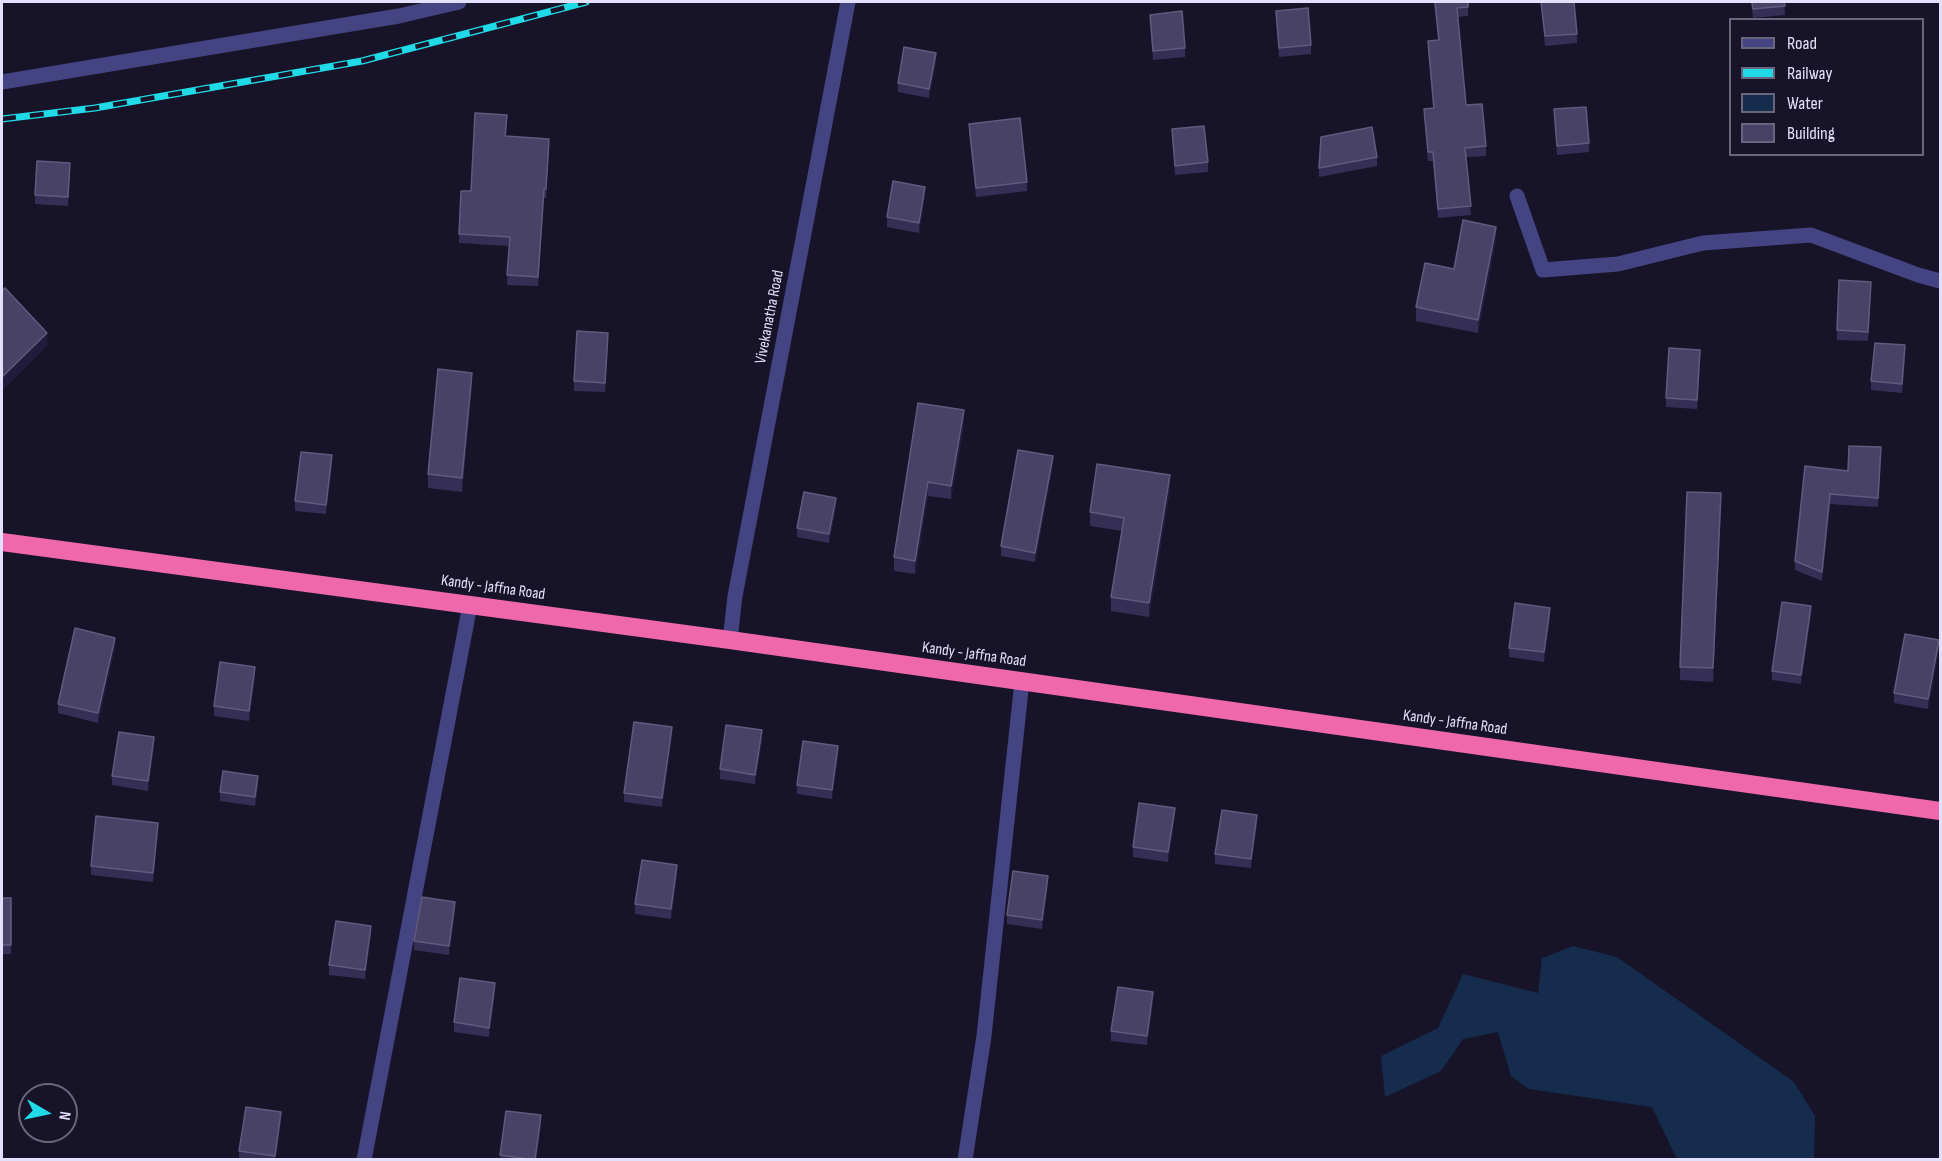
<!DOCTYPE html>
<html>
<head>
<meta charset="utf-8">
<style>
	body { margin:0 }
	#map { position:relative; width:1942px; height:1161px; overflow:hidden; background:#171429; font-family:"Sofia Sans Condensed",sans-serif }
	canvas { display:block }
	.frame { position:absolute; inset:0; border:3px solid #e2e0fc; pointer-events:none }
	.legend { position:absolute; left:1729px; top:18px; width:195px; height:138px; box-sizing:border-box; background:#171429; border:2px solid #68667d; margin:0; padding:8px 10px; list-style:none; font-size:18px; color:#e2e0fc }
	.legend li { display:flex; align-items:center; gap:12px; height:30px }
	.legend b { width:30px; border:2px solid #68667d }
	.north { position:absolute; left:18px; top:1083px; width:60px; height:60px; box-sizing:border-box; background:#171429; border:2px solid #68667d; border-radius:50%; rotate:99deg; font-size:16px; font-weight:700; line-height:24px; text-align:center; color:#e2e0fc }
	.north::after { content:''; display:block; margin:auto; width:21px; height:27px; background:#20dae7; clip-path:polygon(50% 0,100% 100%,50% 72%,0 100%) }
</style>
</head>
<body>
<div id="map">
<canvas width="1942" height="1161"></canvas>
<div class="frame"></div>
<ul class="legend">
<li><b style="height:8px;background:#444483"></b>Road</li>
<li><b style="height:8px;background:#20dae7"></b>Railway</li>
<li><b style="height:16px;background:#152c4c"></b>Water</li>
<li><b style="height:16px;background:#484267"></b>Building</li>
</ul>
<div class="north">N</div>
</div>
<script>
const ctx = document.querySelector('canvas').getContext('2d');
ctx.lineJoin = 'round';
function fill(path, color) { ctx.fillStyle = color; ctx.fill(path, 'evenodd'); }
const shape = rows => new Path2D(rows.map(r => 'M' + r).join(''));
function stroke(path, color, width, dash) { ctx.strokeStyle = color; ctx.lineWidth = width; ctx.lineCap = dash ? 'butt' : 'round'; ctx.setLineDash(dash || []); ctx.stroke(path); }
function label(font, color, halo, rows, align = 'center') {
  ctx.font = font + ' "Sofia Sans Condensed",sans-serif'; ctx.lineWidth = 4.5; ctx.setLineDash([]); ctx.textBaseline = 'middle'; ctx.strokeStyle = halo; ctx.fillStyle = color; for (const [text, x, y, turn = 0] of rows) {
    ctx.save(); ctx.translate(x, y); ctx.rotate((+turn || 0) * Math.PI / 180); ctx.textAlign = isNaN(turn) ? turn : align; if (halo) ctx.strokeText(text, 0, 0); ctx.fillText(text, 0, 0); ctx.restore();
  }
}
const water = shape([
	[1573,946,1617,957,1794,1082,1815,1116,1814,1159,1677,1159,1652,1107,1529,1089,1511,1076,1498,1032,1463,1039,1441,1071,1385,1097,1381,1056,1438,1028,1463,974,1538,993,1542,958]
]);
const street = shape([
	[2,82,399,16,459,2],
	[1517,196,1543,270,1618,264,1703,243,1811,235,1918,275,1940,281],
	[730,640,735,596,848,2],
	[364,1160,470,605],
	[965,1160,984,1036,1022,681]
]);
const highway = shape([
	[2,542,730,640,1940,811]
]);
const rail = shape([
	[2,119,95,108,362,61,586,2]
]);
const wall = shape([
	[1434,2,1468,2,1468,16,1458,17,1466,105,1486,146,1486,156,1466,157,1471,215,1438,218,1433,161,1428,161,1424,109,1433,108,1428,51,1428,41,1438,40],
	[1541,2,1577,34,1577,43,1545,46],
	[1751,2,1784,2,1785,15,1753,18],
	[1276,11,1311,45,1311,54,1279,57],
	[1150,15,1185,48,1185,57,1153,60],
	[936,62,929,98,898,92,898,83],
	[1554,109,1589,143,1589,152,1557,155],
	[507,124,506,136,549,148,546,198,544,198,538,286,507,285,509,246,459,243,459,234,471,191],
	[969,124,1027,182,1027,191,976,197,969,133],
	[1172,129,1208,162,1208,172,1175,175],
	[1377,157,1377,166,1319,177,1319,168],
	[70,172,68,206,35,204,35,195],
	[925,196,919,233,887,227,887,217],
	[1496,240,1478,333,1416,321,1416,307,1454,269],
	[1871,291,1868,341,1837,340,1837,330],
	[608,342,605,392,574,391,574,381],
	[1905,355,1902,393,1871,390,1871,381],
	[1700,359,1697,409,1666,407,1666,398],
	[472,386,462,492,428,488,428,474],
	[918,403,964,424,951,499,928,496,915,574,894,571,894,557],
	[1881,457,1878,507,1830,504,1822,581,1795,570,1795,561,1805,466,1848,471],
	[332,464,326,514,295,511,295,501],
	[1053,465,1035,562,1001,556,1001,546],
	[1170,489,1149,617,1111,611,1111,597,1122,531,1090,526,1090,512],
	[836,507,829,543,797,537,797,528],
	[1721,507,1713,682,1680,680,1680,667],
	[1811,615,1801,684,1772,680,1772,671],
	[1550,618,1544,662,1509,657,1509,648],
	[115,647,98,723,58,713,58,704],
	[1939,649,1928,709,1894,703,1894,693],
	[255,676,249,721,214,716,214,706],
	[672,736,662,807,624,802,624,793],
	[762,740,755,784,720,779,720,769],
	[154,746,148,791,112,785,112,776],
	[838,755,832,799,797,794,797,785],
	[258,785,255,806,220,801,220,792],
	[1175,817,1168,862,1133,857,1133,847],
	[1257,824,1251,868,1215,864,1215,854],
	[158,832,153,882,91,875,91,866],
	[677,874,671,919,635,914,635,904],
	[1048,885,1042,929,1007,924,1007,915],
	[2,898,11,898,11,954,2,954],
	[455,911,449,955,414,950,414,941],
	[371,935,365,979,329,975,329,965],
	[495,993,489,1037,454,1032,454,1022],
	[1153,1002,1147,1045,1111,1041,1111,1031],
	[281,1121,275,1160,239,1160,239,1151],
	[541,1125,536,1160,500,1160,500,1155]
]);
const shadedWall = shape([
	[936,53,936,62,929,98,929,89],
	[925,187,925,196,919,233,919,223],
	[1496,227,1496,240,1478,333,1478,320],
	[47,333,47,346,2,391,2,377],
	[1905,345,1905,355,1902,393,1902,384],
	[472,373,472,386,462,492,462,478],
	[964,410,964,424,951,499,951,486],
	[332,455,332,464,326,514,326,505],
	[1053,456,1053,465,1035,562,1035,553],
	[1170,475,1170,489,1149,617,1149,603],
	[928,482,928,496,915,574,915,561],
	[1721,493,1721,507,1713,682,1713,668],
	[1830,494,1830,504,1822,581,1822,572],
	[836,498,836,507,829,543,829,534],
	[1811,606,1811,615,1801,684,1801,675],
	[1550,608,1550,618,1544,662,1544,652],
	[115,638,115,647,98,723,98,713],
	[1939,640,1939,649,1928,709,1928,699],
	[255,667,255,676,249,721,249,711],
	[672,727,672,736,662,807,662,798],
	[762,730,762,740,755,784,755,775],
	[154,737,154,746,148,791,148,781],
	[838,746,838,755,832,799,832,790],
	[258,776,258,785,255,806,255,797],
	[1175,808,1175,817,1168,862,1168,852],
	[1257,815,1257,824,1251,868,1251,859],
	[158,823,158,832,153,882,153,873],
	[677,865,677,874,671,919,671,909],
	[1048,876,1048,885,1042,929,1042,920],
	[455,902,455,911,449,955,449,946],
	[371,926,371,935,365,979,365,970],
	[495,983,495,993,489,1037,489,1028],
	[1153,992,1153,1002,1147,1045,1147,1036],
	[281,1112,281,1121,275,1160],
	[541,1115,541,1125,536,1160,535,1160]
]);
const building = shape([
	[1435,2,1468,2,1468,7,1457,8,1466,105,1482,104,1486,146,1465,148,1471,206,1438,209,1433,152,1428,152,1424,109,1434,108,1428,41,1439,40,1435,2],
	[1541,2,1574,2,1577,34,1545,36,1541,2],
	[1752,2,1784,2,1785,6,1753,9,1752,2],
	[1308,8,1311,45,1279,48,1276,11,1308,8],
	[1182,11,1185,48,1153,51,1150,15,1182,11],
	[904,47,936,53,929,89,898,83,904,47],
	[1586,107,1589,143,1557,146,1554,109,1586,107],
	[475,113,507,115,505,136,549,139,546,189,544,189,538,277,507,275,510,237,459,234,461,191,471,191,475,113],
	[1020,118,1027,182,976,188,969,124,1020,118],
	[1204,126,1208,162,1175,166,1172,129,1204,126],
	[1372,127,1377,157,1319,168,1321,137,1372,127],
	[37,161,70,163,68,197,35,195,37,161],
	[893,181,925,187,919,223,887,217,893,181],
	[1463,220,1496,227,1478,320,1416,307,1425,263,1454,269,1463,220],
	[1839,280,1871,282,1868,332,1837,330,1839,280],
	[5,288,47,333,2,377,2,291,5,288],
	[577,331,608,333,605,383,574,381,577,331],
	[1875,343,1905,345,1902,384,1871,381,1875,343],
	[1669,348,1700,350,1697,400,1666,398,1669,348],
	[438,369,472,373,462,478,428,474,438,369],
	[918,403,964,410,951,486,928,482,915,561,894,557,918,403],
	[1849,446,1881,447,1878,498,1830,494,1822,572,1795,561,1805,466,1848,471,1849,446],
	[1018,450,1053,456,1035,553,1001,546,1018,450],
	[301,452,332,455,326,505,295,501,301,452],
	[1097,464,1170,475,1149,603,1111,597,1124,518,1090,512,1097,464],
	[804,492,836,498,829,534,797,528,804,492],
	[1687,492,1721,493,1713,668,1680,667,1687,492],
	[1782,602,1811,606,1801,675,1772,671,1782,602],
	[1515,603,1550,608,1544,652,1509,648,1515,603],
	[75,628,115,638,98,713,58,704,75,628],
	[1905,634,1939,640,1928,699,1894,693,1905,634],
	[220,662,255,667,249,711,214,706,220,662],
	[634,722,672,727,662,798,624,793,634,722],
	[726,725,762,730,755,775,720,769,726,725],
	[119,732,154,737,148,781,112,776,119,732],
	[803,741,838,746,832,790,797,785,803,741],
	[223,771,258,776,255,797,220,792,223,771],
	[1139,803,1175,808,1168,852,1133,847,1139,803],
	[1222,810,1257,815,1251,859,1215,854,1222,810],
	[96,816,158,823,153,873,91,866,96,816],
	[642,860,677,865,671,909,635,904,642,860],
	[1013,871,1048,876,1042,920,1007,915,1013,871],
	[422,897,455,902,449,946,414,941,422,897],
	[2,898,11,898,11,945,2,945,2,898],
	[336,921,371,926,365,970,329,965,336,921],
	[460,978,495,983,489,1028,454,1022,460,978],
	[1118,987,1153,992,1147,1036,1111,1031,1118,987],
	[246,1107,281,1112,275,1156,239,1151,246,1107],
	[506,1111,541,1115,535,1160,500,1155,506,1111]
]);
const streetNames = [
	["Vivekanatha Road",770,317,-79],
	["Kandy - Jaffna Road",493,588,8],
	["Kandy - Jaffna Road",974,655,8],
	["Kandy - Jaffna Road",1455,723,8]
];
fill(water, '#152c4c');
stroke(street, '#444483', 15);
stroke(highway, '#ef68ad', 18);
stroke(rail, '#20dae7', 7);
stroke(rail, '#171429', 4.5, [14]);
fill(wall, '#352f55');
fill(shadedWall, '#211c3c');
fill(building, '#484267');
stroke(building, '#605b7e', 1.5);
label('16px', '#e2e0fc', '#171429', streetNames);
</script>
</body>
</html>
